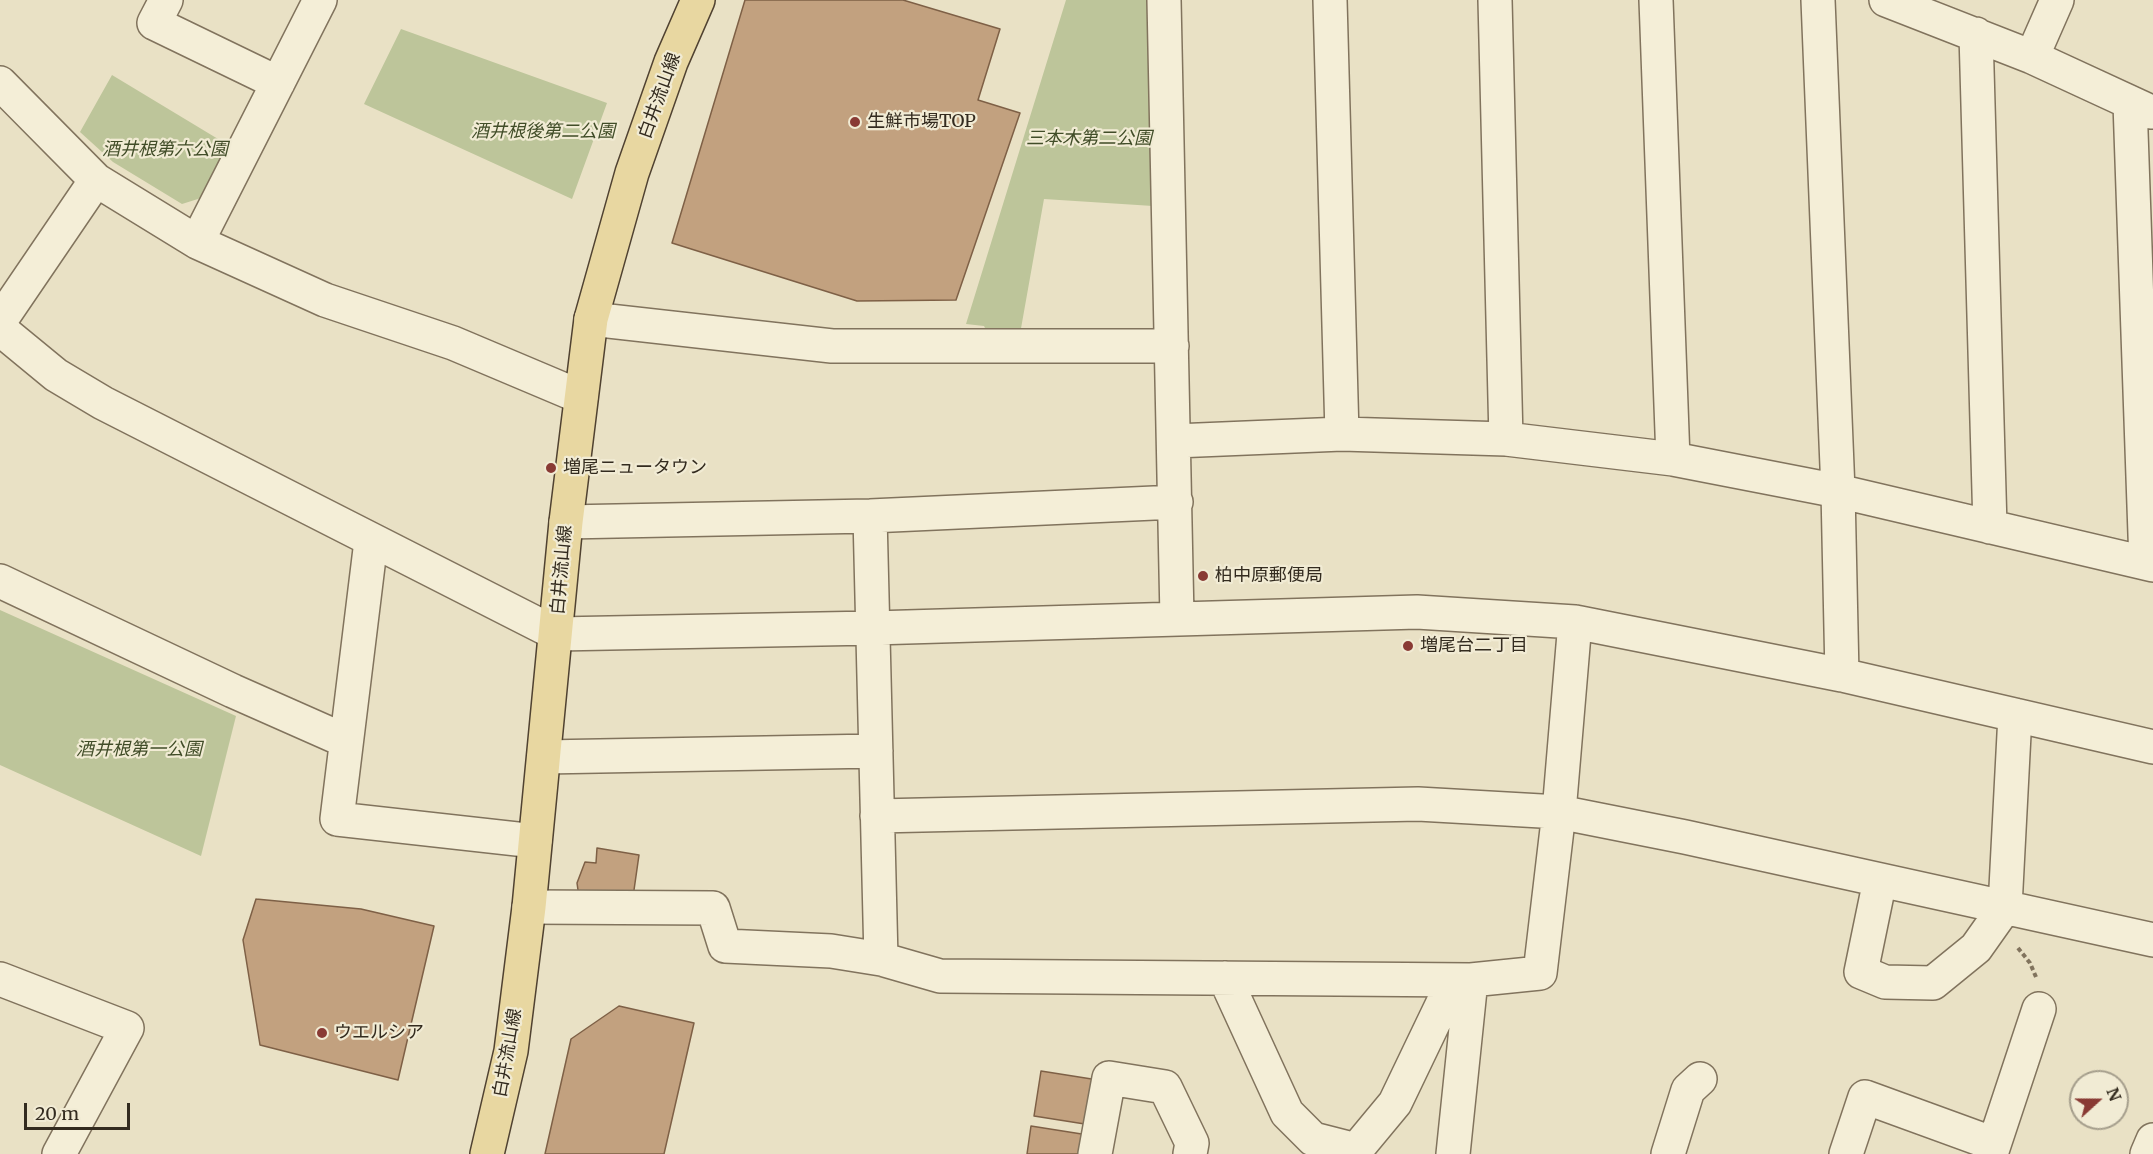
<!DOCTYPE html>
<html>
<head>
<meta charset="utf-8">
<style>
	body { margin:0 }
	#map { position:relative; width:2153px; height:1154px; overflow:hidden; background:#e9e1c5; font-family:Merriweather,serif }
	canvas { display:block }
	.north { position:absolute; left:2069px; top:1070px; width:60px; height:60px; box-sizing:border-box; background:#f1ebd4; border:2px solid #a59e8c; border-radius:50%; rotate:69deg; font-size:16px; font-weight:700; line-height:24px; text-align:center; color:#332b1f }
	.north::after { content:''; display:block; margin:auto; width:21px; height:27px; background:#893a34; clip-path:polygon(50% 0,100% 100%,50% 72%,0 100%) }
	.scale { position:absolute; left:24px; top:1103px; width:106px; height:27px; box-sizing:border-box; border:3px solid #332b1f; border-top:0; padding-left:8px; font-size:18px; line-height:21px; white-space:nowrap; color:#332b1f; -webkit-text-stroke:4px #f1ebd4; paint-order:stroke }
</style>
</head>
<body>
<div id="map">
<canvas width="2153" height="1154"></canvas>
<div class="north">N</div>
<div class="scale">20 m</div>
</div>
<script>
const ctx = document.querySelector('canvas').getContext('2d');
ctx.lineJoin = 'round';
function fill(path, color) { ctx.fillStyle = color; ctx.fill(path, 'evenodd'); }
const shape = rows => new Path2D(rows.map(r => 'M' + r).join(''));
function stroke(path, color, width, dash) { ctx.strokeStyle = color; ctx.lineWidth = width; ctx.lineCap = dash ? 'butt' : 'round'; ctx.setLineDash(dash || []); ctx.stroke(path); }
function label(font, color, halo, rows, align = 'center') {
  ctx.font = font + ' Merriweather,"Noto Sans JP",serif'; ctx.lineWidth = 4.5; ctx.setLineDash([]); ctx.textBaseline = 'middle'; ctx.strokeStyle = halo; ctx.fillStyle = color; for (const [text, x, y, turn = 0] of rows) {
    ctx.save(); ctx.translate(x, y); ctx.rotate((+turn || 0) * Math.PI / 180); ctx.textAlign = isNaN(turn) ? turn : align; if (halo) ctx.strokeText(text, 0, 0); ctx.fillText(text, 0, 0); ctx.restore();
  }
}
const green = shape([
	[1066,0,1148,0,1153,206,1044,199,1020,334,988,334,984,326,966,324],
	[401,29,607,103,572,199,364,104],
	[112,75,228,145,201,198,182,204,113,162,80,132],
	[0,610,236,716,201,856,0,765]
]);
const building = shape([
	[745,0,903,0,1000,29,978,100,1020,113,956,300,857,301,672,243,745,0],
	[597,848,639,855,633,897,582,894,578,890,577,883,585,862,596,863,597,848],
	[256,899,361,909,434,926,398,1080,260,1045,243,940,256,899],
	[619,1006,694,1023,664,1154,545,1154,571,1039,619,1006],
	[1041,1071,1098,1080,1091,1125,1034,1116,1041,1071],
	[1031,1126,1088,1135,1085,1154,1027,1154,1031,1126]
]);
const path = shape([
	[2018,948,2030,963,2036,977]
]);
const minor = shape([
	[166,0,154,23,278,83],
	[1164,0,1177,618],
	[1330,0,1342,434],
	[1495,0,1506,439],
	[1656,0,1673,459],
	[1818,0,1838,491,1842,675],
	[1886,0,2032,57,2151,112],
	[1976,34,1990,527],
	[2032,57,2057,0],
	[0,83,96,180,197,242,325,300,453,343,581,397],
	[2130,103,2146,563],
	[197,242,320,0],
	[591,319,832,346,1172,346],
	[0,321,96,180],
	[0,329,56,375,103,403,557,634,873,628,1417,612,1575,622,1842,675,2153,747],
	[1175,441,1342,434,1506,439,1673,459,1838,491,2153,565],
	[870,516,881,959],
	[566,522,870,516,1176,502],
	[371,541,337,819,535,841],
	[0,581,233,691,346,741],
	[544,757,876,751],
	[877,816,1418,804,1559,812,1685,837,2153,940],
	[1880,880,1861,972,1885,982,1933,983,1976,948,2005,907,2015,715],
	[529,907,713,908,725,946,831,951,881,959,940,976,1471,980,1540,973,1559,812,1575,622],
	[1225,978,1287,1113,1313,1139,1356,1150,1395,1103,1454,980],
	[0,979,127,1028,59,1154],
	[1095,1154,1109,1078,1165,1087,1192,1143,1190,1154],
	[1453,1154,1471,980],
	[1668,1154,1688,1090,1700,1079],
	[1846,1154,1865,1097,1994,1144],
	[1991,1154,2039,1009],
	[2147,1154,2153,1140]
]);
const major = shape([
	[487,1154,511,1051,529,907,566,522,591,319,632,173,671,62,698,0]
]);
const markers = [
	[855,122,6,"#893a34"],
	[551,468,6,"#893a34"],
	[1203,576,6,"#893a34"],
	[1408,646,6,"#893a34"],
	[322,1033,6,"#893a34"]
];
const streetNames = [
	["白井流山線",660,96,-70],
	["白井流山線",562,570,-85],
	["白井流山線",508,1053,-80]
];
const poiNames = [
	["生鮮市場TOP",867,122],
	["増尾ニュータウン",563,468],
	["柏中原郵便局",1215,576],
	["増尾台二丁目",1420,646],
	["ウエルシア",334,1033]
];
const parkNames = [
	["酒井根後第二公園",543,132],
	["三本木第二公園",1089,139],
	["酒井根第六公園",165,150],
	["酒井根第一公園",139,750]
];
fill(green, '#bdc59a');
fill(building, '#c2a17f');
stroke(building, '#7e6046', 1.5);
stroke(minor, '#81735d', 36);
stroke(major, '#504231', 36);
stroke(path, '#81735d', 4, [4.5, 3]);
stroke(minor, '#f4eed7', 33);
stroke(major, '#e8d7a1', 33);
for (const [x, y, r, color] of markers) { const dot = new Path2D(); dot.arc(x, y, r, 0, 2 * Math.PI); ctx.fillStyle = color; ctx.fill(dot); stroke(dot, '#f1ebd4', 2); }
label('18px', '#332b1f', '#f1ebd4', streetNames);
label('18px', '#332b1f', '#f1ebd4', poiNames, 'left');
label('italic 18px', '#414d28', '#f1ebd4', parkNames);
</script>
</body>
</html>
